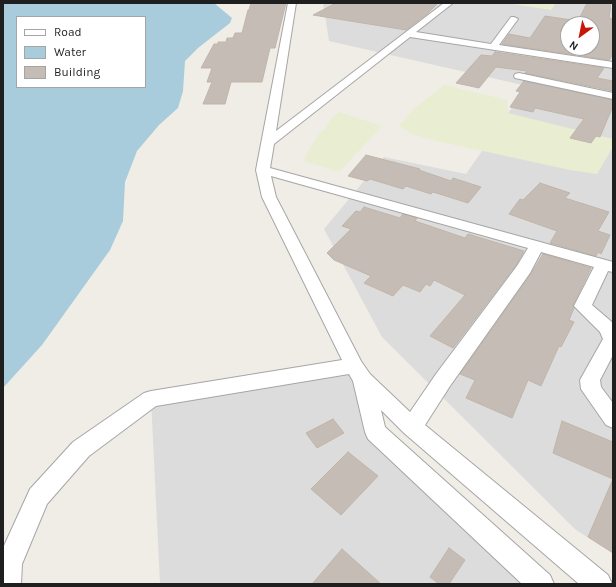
<!DOCTYPE html>
<html>
<head>
<meta charset="utf-8">
<style>
	body { margin:0 }
	#map { position:relative; width:616px; height:587px; overflow:hidden; background:#efede6; font-family:Karla,sans-serif }
	canvas { display:block }
	.frame { position:absolute; inset:0; border:4px solid #1f1f1f; pointer-events:none }
	.legend { position:absolute; left:16px; top:16px; width:130px; height:72px; box-sizing:border-box; background:#fff; border:1px solid #a5a5a5; margin:0; padding:5px 7px; list-style:none; font-size:12px; color:#1f1f1f }
	.legend li { display:flex; align-items:center; gap:8px; height:20px }
	.legend b { width:20px; border:1px solid #a5a5a5 }
	.north { position:absolute; left:560px; top:16px; width:40px; height:40px; box-sizing:border-box; background:#fff; border:1px solid #a5a5a5; border-radius:50%; rotate:213deg; font-size:11px; font-weight:700; line-height:16px; text-align:center; color:#1f1f1f }
	.north::after { content:''; display:block; margin:auto; width:14px; height:18px; background:#c61708; clip-path:polygon(50% 0,100% 100%,50% 72%,0 100%) }
</style>
</head>
<body>
<div id="map">
<canvas width="616" height="587"></canvas>
<div class="frame"></div>
<ul class="legend">
<li><b style="height:5px;background:#fff"></b>Road</li>
<li><b style="height:11px;background:#a8ccdb"></b>Water</li>
<li><b style="height:11px;background:#c4bcb5"></b>Building</li>
</ul>
<div class="north">N</div>
</div>
<script>
const ctx = document.querySelector('canvas').getContext('2d');
ctx.lineJoin = 'round';
function fill(path, color) { ctx.fillStyle = color; ctx.fill(path, 'evenodd'); }
const shape = rows => new Path2D(rows.map(r => 'M' + r).join(''));
function stroke(path, color, width, dash) { ctx.strokeStyle = color; ctx.lineWidth = width; ctx.lineCap = dash ? 'butt' : 'round'; ctx.setLineDash(dash || []); ctx.stroke(path); }
const residential = shape([
	[323,3,581,3,613,8,613,553,576,530,382,337,324,229,384,157,466,174,527,86,329,41],
	[568,24,592,24,592,48,568,48],
	[354,366,376,432,541,584,160,584,151,399]
]);
const farmland = shape([
	[506,3,556,3,551,10],
	[444,85,507,100,508,113,613,139,613,147,597,174,570,170,437,141,411,134,399,125,415,108],
	[339,112,382,126,339,172,304,161,307,153,320,133,326,128,330,120]
]);
const water = shape([
	[3,3,214,3,232,18,230,23,198,48,185,61,183,91,178,108,159,125,137,151,125,182,123,221,110,250,42,345,3,388],
	[17,17,145,17,145,87,17,87]
]);
const building = shape([
	[251,3,286,3,275,48,270,48,262,82,231,82,225,104,203,104,212,82,207,82,212,68,201,68,214,44,218,44,218,42,226,42,227,38,233,38,235,33,242,33,248,10,249,10,251,3],
	[336,3,438,3,427,14,406,30,313,15,336,3],
	[587,3,611,3,609,18,613,19,613,54,609,60,502,44,509,34,530,38,545,16,578,21,587,3],
	[568,24,592,24,592,48,568,48,568,24],
	[495,52,604,68,597,78,613,81,613,91,525,73,527,71,496,67,479,88,456,83,481,55,492,56,495,52],
	[524,81,613,100,613,106,600,137,596,136,591,143,570,138,584,119,535,108,533,112,510,107,520,92,516,91,524,81],
	[366,155,420,169,419,170,451,181,453,178,481,187,468,203,433,192,431,194,406,186,403,189,370,179,367,181,348,176,366,155],
	[540,183,570,193,565,198,609,212,598,231,610,235,601,254,598,252,596,256,550,243,557,231,509,214,520,199,523,200,540,183],
	[364,207,400,218,403,214,417,218,415,221,465,238,468,234,524,251,516,265,453,348,430,336,465,295,434,280,430,286,426,284,420,292,403,285,393,296,364,283,371,276,334,260,327,253,351,229,342,226,356,211,360,212,364,207],
	[543,254,591,268,573,305,574,308,569,320,574,322,561,347,559,346,541,386,528,380,512,418,466,398,475,380,460,374,531,274,543,254],
	[333,419,344,433,317,448,306,433,333,419],
	[562,421,613,442,613,479,553,453,562,421],
	[348,452,378,476,341,515,311,489,348,452],
	[613,479,613,553,588,537,613,479],
	[449,548,465,560,449,584,439,584,430,577,449,548],
	[342,549,381,584,312,584,342,549]
]);
const minor = shape([
	[288,3,296,3,276,131,444,3,453,3,416,32,491,44,511,17,514,17,518,19,499,45,613,62,613,68,410,37,274,144,270,168,613,262,613,272,608,271,592,305,613,323,613,355,600,380,601,387,613,403,613,428,606,425,581,389,580,380,603,339,600,332,574,306,594,267,541,252,530,273,450,386,425,425,608,575,612,584,579,584,404,433,381,410,385,427,550,575,554,584,522,584,368,439,365,432,353,381,349,374,156,406,89,456,47,504,22,564,21,584,3,584,3,548,30,489,73,442,144,393,151,391,342,360,262,197,256,170,288,3],
	[271,176,528,248,517,266,436,374,410,412,370,374,361,361,276,197,271,176],
	[519,73,613,93,613,99,515,78,514,76,515,74,519,73]
]);
fill(residential, '#dddcdc');
fill(farmland, '#e9edd2');
fill(water, '#a8ccdb');
fill(building, '#c4bcb5');
stroke(building, '#c1b5a8', 1);
stroke(minor, '#a6a6a6', 2);
fill(minor, '#fff');
</script>
</body>
</html>
